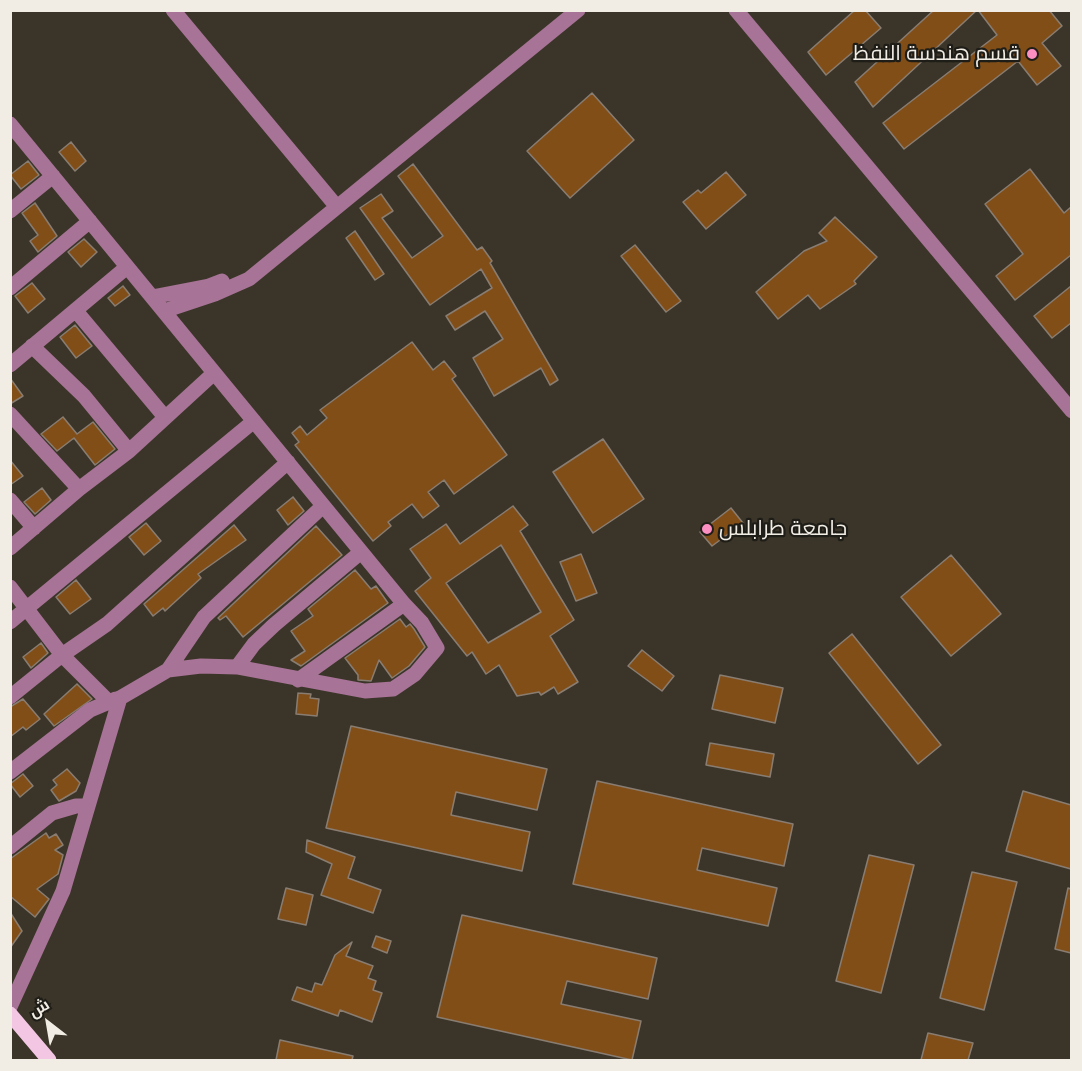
<!DOCTYPE html>
<html>
<head>
<meta charset="utf-8">
<style>
	body { margin:0 }
	#map { position:relative; width:1082px; height:1071px; overflow:hidden; background:#3b3529; font-family:"Noto Serif",Cairo,serif }
	canvas { display:block }
	.frame { position:absolute; inset:0; border:12px solid #f1ede5; pointer-events:none }
	.north { position:absolute; left:18px; top:993px; width:60px; height:60px; -webkit-text-stroke:4px #1f1d17; paint-order:stroke; rotate:329deg; font-size:16px; font-weight:700; line-height:24px; text-align:center; color:#f1ede5 }
	.north::after { content:''; display:block; margin:auto; width:21px; height:27px; background:#f1ede5; clip-path:polygon(50% 0,100% 100%,50% 72%,0 100%) }
</style>
</head>
<body>
<div id="map">
<canvas width="1082" height="1071"></canvas>
<div class="frame"></div>
<div class="north">ش</div>
</div>
<script>
const ctx = document.querySelector('canvas').getContext('2d');
ctx.lineJoin = 'round';
function fill(path, color) { ctx.fillStyle = color; ctx.fill(path, 'evenodd'); }
const shape = rows => new Path2D(rows.map(r => 'M' + r).join(''));
function stroke(path, color, width, dash) { ctx.strokeStyle = color; ctx.lineWidth = width; ctx.lineCap = dash ? 'butt' : 'round'; ctx.setLineDash(dash || []); ctx.stroke(path); }
function label(font, color, halo, rows, align = 'center') {
  ctx.font = font + ' "Noto Serif",Cairo,serif'; ctx.lineWidth = 4.5; ctx.setLineDash([]); ctx.textBaseline = 'middle'; ctx.strokeStyle = halo; ctx.fillStyle = color; for (const [text, x, y, turn = 0] of rows) {
    ctx.save(); ctx.translate(x, y); ctx.rotate((+turn || 0) * Math.PI / 180); ctx.textAlign = isNaN(turn) ? turn : align; if (halo) ctx.strokeText(text, 0, 0); ctx.fillText(text, 0, 0); ctx.restore();
  }
}
const building = shape([
	[855,10,865,10,881,28,826,75,808,52,855,10],
	[934,10,977,10,873,107,855,82,934,10],
	[978,10,1049,10,1062,26,1042,43,1061,66,1037,85,1018,61,904,149,883,123,997,35,978,10],
	[592,93,634,140,570,198,527,151,592,93],
	[71,142,86,161,75,171,59,152,71,142],
	[28,161,39,175,21,189,10,175,28,161],
	[413,164,477,250,482,247,492,261,490,263,558,380,550,385,541,368,494,396,473,358,503,339,485,311,455,330,446,316,492,288,481,269,430,305,360,208,381,194,393,211,382,218,412,258,443,236,398,176,413,164],
	[1030,169,1064,213,1071,207,1071,255,1015,300,996,276,1023,254,985,204,1030,169],
	[726,172,746,195,706,229,683,202,698,190,701,193,726,172],
	[35,203,57,236,38,252,30,241,38,235,22,213,35,203],
	[835,217,877,257,854,281,856,284,820,309,808,295,778,319,756,292,804,251,827,241,819,233,835,217],
	[355,231,384,274,375,280,346,238,355,231],
	[84,239,97,252,81,267,68,252,84,239],
	[635,245,681,301,666,312,621,256,635,245],
	[32,283,45,299,28,313,15,296,32,283],
	[123,286,130,295,115,306,108,298,123,286],
	[1071,286,1071,323,1052,338,1034,316,1071,286],
	[75,325,92,346,76,358,60,337,75,325],
	[412,342,433,370,444,361,456,376,452,379,507,455,454,494,444,480,428,492,439,506,423,518,412,504,388,522,391,526,373,541,295,445,299,442,292,433,300,426,307,435,327,418,320,410,412,342],
	[10,378,23,396,10,404,10,378],
	[63,417,77,434,93,422,115,449,95,465,74,438,57,451,41,434,63,417],
	[603,439,644,499,593,533,553,472,603,439],
	[10,460,23,476,10,485,10,460],
	[42,488,51,500,35,514,24,502,42,488],
	[293,497,304,511,288,525,277,510,293,497],
	[513,506,528,525,520,531,574,620,550,636,578,682,558,694,554,687,541,695,539,692,517,696,499,665,486,674,472,652,467,656,415,591,431,578,410,549,446,524,460,544,513,506],
	[501,545,541,612,488,643,446,583,501,545],
	[731,508,743,523,712,546,700,532,731,508],
	[146,523,161,541,144,555,129,537,146,523],
	[234,525,246,540,198,574,201,578,165,611,163,608,153,616,144,604,234,525],
	[316,526,342,555,243,637,226,616,220,620,218,618,316,526],
	[581,554,597,593,576,601,560,562,581,554],
	[951,555,1001,614,951,656,901,597,951,555],
	[355,570,371,589,376,586,388,603,301,666,291,660,305,651,291,631,313,616,308,609,355,570],
	[76,580,91,599,70,614,56,597,76,580],
	[400,619,406,627,410,624,414,629,425,647,409,666,392,678,379,660,371,681,358,680,358,675,345,658,400,619],
	[852,634,941,745,918,764,829,653,852,634],
	[41,643,48,653,31,668,23,657,41,643],
	[642,650,674,676,662,691,628,666,642,650],
	[720,675,783,688,775,723,712,709,720,675],
	[77,684,92,699,54,726,44,714,77,684],
	[298,693,311,694,310,698,319,699,317,716,296,714,298,693],
	[23,699,40,719,26,730,23,727,10,737,10,707,23,699],
	[351,726,547,769,537,810,456,792,451,815,530,832,522,871,326,828,351,726],
	[710,743,774,754,770,777,706,765,710,743],
	[67,769,80,783,76,791,59,801,51,790,57,785,53,780,67,769],
	[23,774,33,786,20,797,10,784,23,774],
	[597,781,793,824,784,866,702,848,697,870,777,888,768,926,573,884,597,781],
	[1023,791,1071,805,1071,869,1006,851,1023,791],
	[46,833,49,838,56,834,63,845,55,850,63,855,58,874,37,889,49,899,35,917,10,896,10,859,46,833],
	[307,840,355,857,348,878,381,890,373,913,321,895,332,864,306,852,307,840],
	[869,855,914,865,881,993,836,981,869,855],
	[972,872,1017,882,984,1010,940,998,972,872],
	[286,888,313,895,306,925,278,919,286,888],
	[1068,888,1071,889,1071,953,1055,949,1068,888],
	[10,912,22,931,10,948,10,912],
	[462,915,657,958,648,999,567,981,561,1004,641,1021,632,1060,437,1017,462,915],
	[376,936,391,941,387,953,372,947,376,936],
	[352,942,346,956,373,966,368,978,376,981,373,990,382,993,372,1022,340,1010,338,1016,292,1000,297,987,312,992,315,983,322,985,335,955,352,942],
	[928,1033,973,1043,968,1060,921,1060,928,1033],
	[280,1040,353,1056,352,1060,276,1060,280,1040]
]);
const minor = shape([
	[173,10,337,207],
	[736,10,1072,411],
	[10,124,404,604,422,623,437,648,415,674,393,689,365,691,237,667,201,666,168,670,120,698,63,891,10,1007],
	[10,211,53,176],
	[10,288,90,221],
	[152,297,209,286,222,281],
	[76,311,164,416],
	[164,311,215,294,249,279,578,10],
	[32,346,84,396,129,451],
	[10,365,127,267],
	[10,414,79,489],
	[10,500,34,528],
	[10,548,79,489,129,451,214,373],
	[10,587,62,655,108,701],
	[10,622,254,421],
	[237,667,254,644,274,625,361,552],
	[168,670,204,617,323,506],
	[298,680,404,604],
	[10,697,62,655,107,624,288,462],
	[10,772,90,710,116,699],
	[10,847,52,813,76,806,87,806]
]);
const major = shape([
	[10,1014,49,1060]
]);
const markers = [
	[1032,54,6,"#fc8fc1"],
	[707,529,6,"#fc8fc1"]
];
const poiNames = [
	["قسم هندسة النفظ",1020,54],
	["جامعة طرابلس",719,529,"left"]
];
fill(building, '#824e18');
stroke(building, '#897d72', 1.5);
stroke(minor, '#a77396', 15);
stroke(major, '#f3c7e4', 15);
for (const [x, y, r, color] of markers) { const dot = new Path2D(); dot.arc(x, y, r, 0, 2 * Math.PI); ctx.fillStyle = color; ctx.fill(dot); stroke(dot, '#1f1d17', 2); }
label('21px', '#f1ede5', '#1f1d17', poiNames, 'right');
</script>
</body>
</html>
